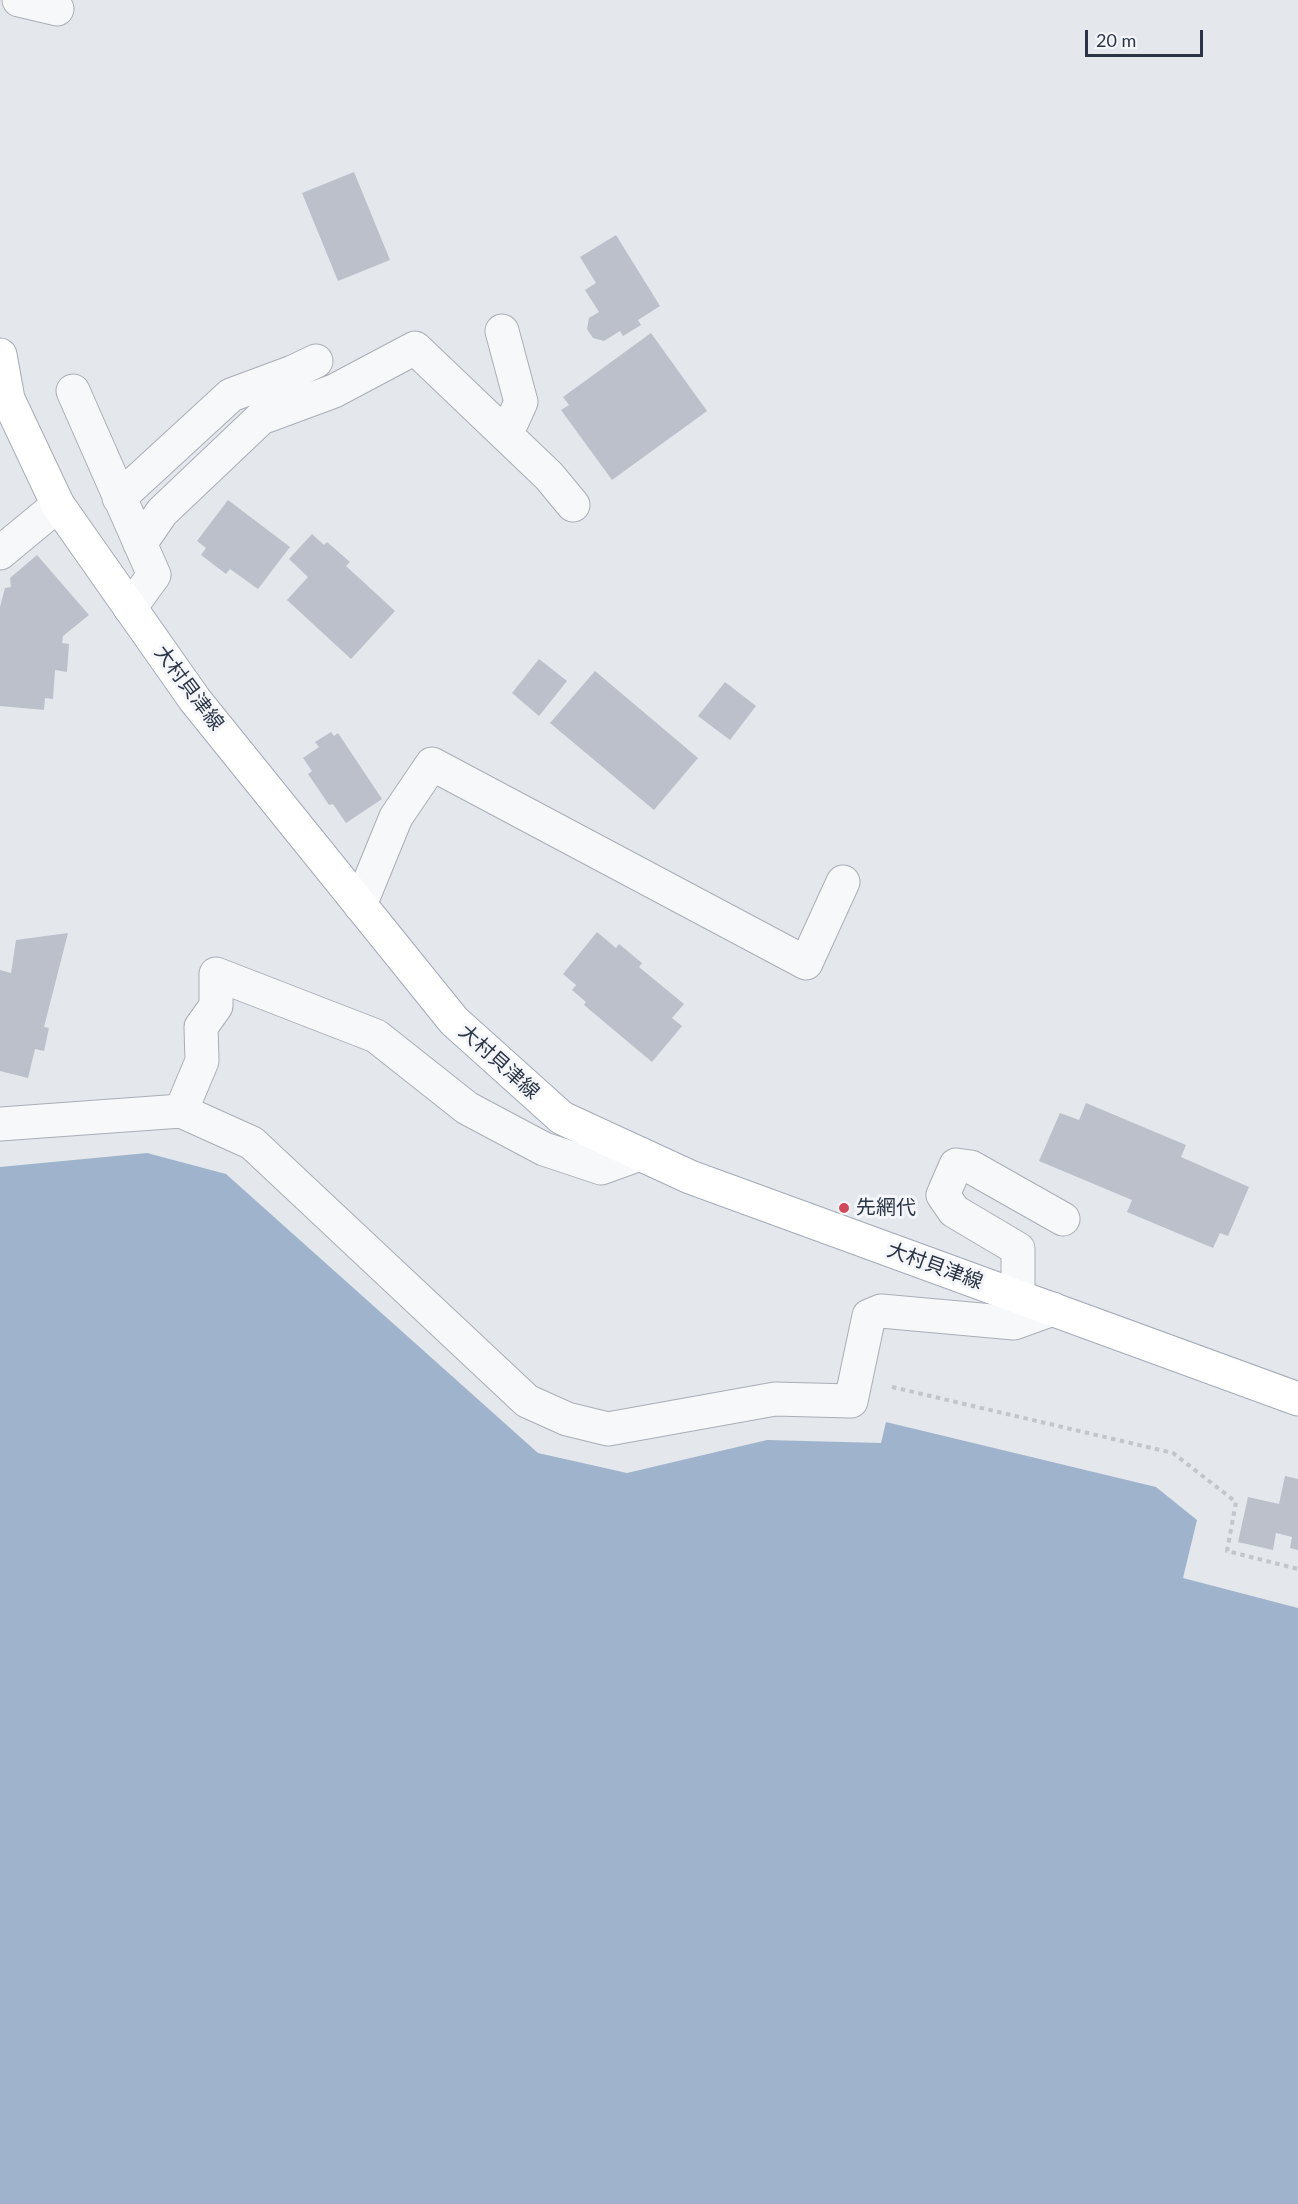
<!DOCTYPE html>
<html>
<head>
<meta charset="utf-8">
<style>
	body { margin:0 }
	#map { position:relative; width:1298px; height:2204px; overflow:hidden; background:#e4e7ec; font-family:Lato,sans-serif }
	canvas { display:block }
	.scale { position:absolute; left:1085px; top:30px; width:118px; height:27px; box-sizing:border-box; border:3px solid #2b3445; border-top:0; padding-left:8px; font-size:18px; line-height:21px; white-space:nowrap; color:#2b3445; -webkit-text-stroke:4px #f4f6f9; paint-order:stroke }
</style>
</head>
<body>
<div id="map">
<canvas width="1298" height="2204"></canvas>
<div class="scale">20 m</div>
</div>
<script>
const ctx = document.querySelector('canvas').getContext('2d');
ctx.lineJoin = 'round';
function fill(path, color) { ctx.fillStyle = color; ctx.fill(path, 'evenodd'); }
const shape = rows => new Path2D(rows.map(r => 'M' + r).join(''));
function stroke(path, color, width, dash) { ctx.strokeStyle = color; ctx.lineWidth = width; ctx.lineCap = dash ? 'butt' : 'round'; ctx.setLineDash(dash || []); ctx.stroke(path); }
function label(font, color, halo, rows, align = 'center') {
  ctx.font = font + ' Lato,"Noto Sans JP",sans-serif'; ctx.lineWidth = 6; ctx.setLineDash([]); ctx.textBaseline = 'middle'; ctx.strokeStyle = halo; ctx.fillStyle = color; for (const [text, x, y, turn = 0] of rows) {
    ctx.save(); ctx.translate(x, y); ctx.rotate((+turn || 0) * Math.PI / 180); ctx.textAlign = isNaN(turn) ? turn : align; if (halo) ctx.strokeText(text, 0, 0); ctx.fillText(text, 0, 0); ctx.restore();
  }
}
const water = shape([
	[147,1153,226,1174,538,1453,627,1473,767,1440,881,1443,886,1422,1156,1487,1197,1520,1183,1578,1298,1608,1298,2204,0,2204,0,1167]
]);
const building = shape([
	[354,172,390,260,338,281,302,193],
	[616,235,660,306,638,320,641,325,623,336,620,331,604,341,593,338,587,329,589,318,599,312,585,290,596,283,580,257],
	[651,333,707,411,612,480,561,410,569,405,563,397],
	[228,500,290,547,258,589,230,569,226,574,201,555,206,548,197,541],
	[312,534,324,545,327,542,350,562,346,566,395,611,351,659,287,600,308,577,289,559],
	[37,555,89,615,63,636,62,643,69,644,67,672,55,670,53,699,45,698,44,710,0,706,0,607,5,588,11,587,10,578],
	[539,659,567,681,539,716,512,693],
	[595,671,698,758,654,810,550,723],
	[725,682,756,706,730,740,698,716],
	[331,732,334,736,338,733,382,799,346,823,333,804,329,805,308,774,312,771,303,758,319,747,315,742],
	[597,932,616,948,619,944,642,963,639,967,684,1004,672,1018,682,1026,652,1062,584,1005,586,1002,572,990,576,985,563,974],
	[68,933,44,1027,49,1028,44,1051,35,1049,28,1078,0,1071,0,970,11,973,16,940],
	[1086,1103,1186,1145,1181,1157,1249,1187,1228,1236,1220,1233,1213,1248,1127,1212,1132,1200,1039,1161,1060,1113,1079,1120],
	[1285,1476,1298,1479,1298,1550,1290,1548,1292,1537,1276,1533,1273,1550,1238,1542,1248,1497,1279,1504]
]);
const path = shape([
	[892,1387,1173,1453,1236,1502,1227,1551,1298,1569]
]);
const minor = shape([
	[19,0,57,9],
	[502,331,521,402,506,435],
	[73,391,154,575,130,608],
	[119,498,231,395,293,372,316,361],
	[140,544,162,512,261,418,334,391,415,348,549,476,573,505],
	[0,553,58,505],
	[360,905,396,817,432,764,806,963,843,882],
	[181,1111,252,1143,527,1401,567,1419,608,1429,775,1399,851,1401,869,1316,881,1311,1014,1323,1053,1309],
	[0,1124,181,1111,202,1061,201,1027,216,1006,216,974,376,1036,467,1108,544,1149,601,1168,640,1154],
	[1018,1297,1018,1249,954,1211,943,1195,956,1165,971,1167,1063,1219]
]);
const major = shape([
	[0,355,8,399,58,505,195,700,454,1021,562,1118,690,1177,1298,1399]
]);
const markers = [
	[844,1208,6,"#d1495b"]
];
const streetNames = [
	["大村貝津線",189,688,53],
	["大村貝津線",499,1062,42],
	["大村貝津線",935,1266,20]
];
const poiNames = [
	["先網代",856,1208]
];
fill(water, '#9fb4cc');
fill(building, '#bbc0ca');
stroke(minor, '#a9aeb7', 35);
stroke(major, '#a3abb8', 35);
stroke(path, '#c2c5cb', 4, [4.5, 4.5]);
stroke(minor, '#f7f8fa', 33);
stroke(major, '#fff', 33);
for (const [x, y, r, color] of markers) { const dot = new Path2D(); dot.arc(x, y, r, 0, 2 * Math.PI); ctx.fillStyle = color; ctx.fill(dot); stroke(dot, '#f4f6f9', 2); }
label('20px', '#2b3445', '#f4f6f9', streetNames);
label('20px', '#2b3445', '#f4f6f9', poiNames, 'left');
</script>
</body>
</html>
